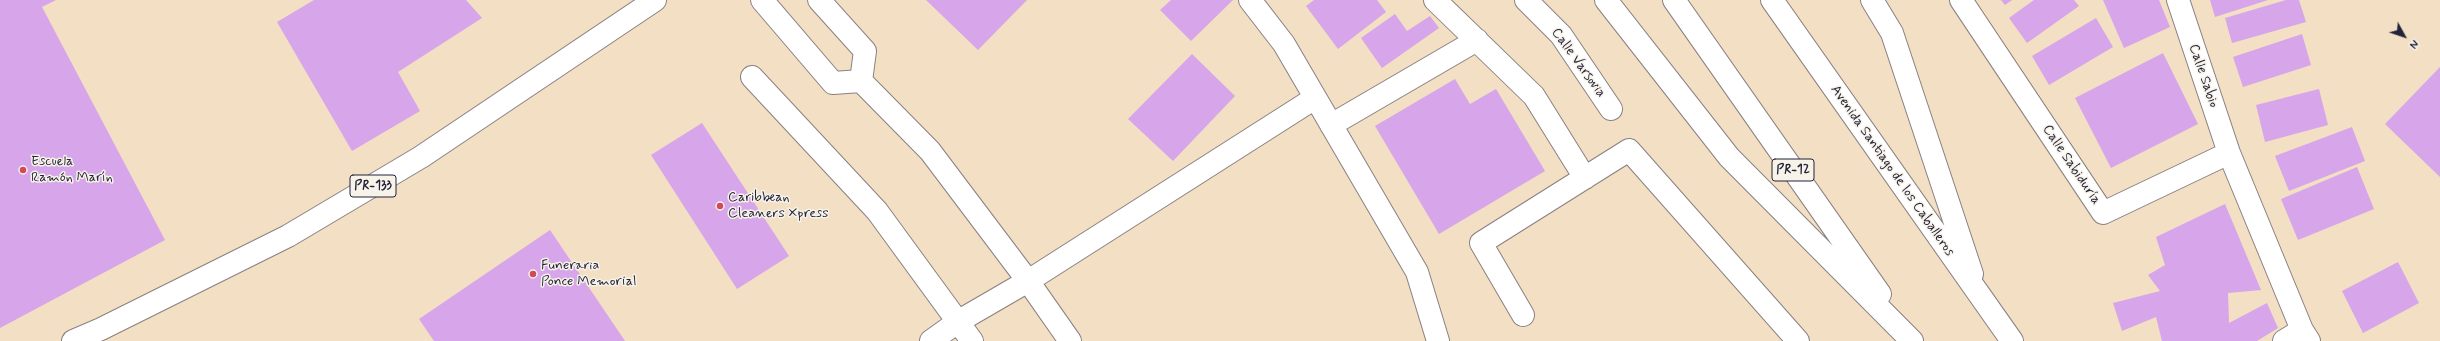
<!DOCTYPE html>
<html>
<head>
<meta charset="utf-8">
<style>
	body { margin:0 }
	#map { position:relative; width:2440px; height:341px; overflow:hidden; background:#f2dfc4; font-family:Mynerve,sans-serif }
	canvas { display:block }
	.north { position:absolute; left:2384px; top:16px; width:40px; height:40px; -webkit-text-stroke:3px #f7f3e8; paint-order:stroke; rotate:130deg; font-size:11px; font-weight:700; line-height:16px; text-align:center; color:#22223b }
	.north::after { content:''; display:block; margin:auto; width:14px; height:18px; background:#22223b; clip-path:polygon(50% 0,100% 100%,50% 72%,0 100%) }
</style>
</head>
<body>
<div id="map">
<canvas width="2440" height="341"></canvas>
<div class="north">N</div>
</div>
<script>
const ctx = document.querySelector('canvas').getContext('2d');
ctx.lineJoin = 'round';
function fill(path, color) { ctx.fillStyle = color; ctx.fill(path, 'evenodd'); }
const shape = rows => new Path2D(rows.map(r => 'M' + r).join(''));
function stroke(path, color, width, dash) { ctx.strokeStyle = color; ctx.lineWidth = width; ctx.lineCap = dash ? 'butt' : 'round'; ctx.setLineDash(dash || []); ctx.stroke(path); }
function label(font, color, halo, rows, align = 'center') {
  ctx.font = font + ' Mynerve,sans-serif'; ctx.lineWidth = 3; ctx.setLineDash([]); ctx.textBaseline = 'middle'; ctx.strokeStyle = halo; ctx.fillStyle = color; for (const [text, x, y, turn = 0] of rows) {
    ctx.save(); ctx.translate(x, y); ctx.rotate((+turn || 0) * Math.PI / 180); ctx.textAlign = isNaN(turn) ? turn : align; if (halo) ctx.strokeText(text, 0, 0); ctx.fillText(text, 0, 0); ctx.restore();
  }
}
const building = shape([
	[0,0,56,0,42,7,165,240,0,328],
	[314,0,466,0,482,18,398,72,420,111,352,151,277,22],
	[926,0,1027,0,978,50],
	[1171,0,1233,0,1191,41,1160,10],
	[1314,0,1377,0,1386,12,1338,49,1306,6],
	[2001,0,2012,0,2005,5],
	[2034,0,2074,0,2079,6,2027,43,2009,18],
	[2103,0,2159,0,2170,27,2124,48],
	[2210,0,2268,0,2215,17],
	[2286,0,2299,0,2306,22,2232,43,2225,18],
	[1395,14,1407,31,1430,16,1439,28,1382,68,1361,38],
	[2096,18,2113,47,2049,85,2032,56],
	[2302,34,2311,65,2243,87,2233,57],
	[2163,53,2198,124,2111,168,2075,98],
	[1192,54,1235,96,1173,161,1128,119],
	[2440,67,2440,177,2385,124],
	[1455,79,1470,104,1496,89,1545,171,1439,234,1375,126],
	[2319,89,2328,125,2265,142,2256,105],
	[702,123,789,256,737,289,651,155],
	[2352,127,2365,161,2289,191,2275,156],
	[2357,167,2374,209,2298,240,2281,199],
	[2225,204,2261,290,2228,293,2229,323,2267,303,2278,328,2257,341,2162,341,2156,317,2122,331,2113,303,2160,291,2148,275,2165,265,2156,237],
	[550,230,625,341,434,341,419,319],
	[2398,262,2419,303,2363,333,2342,291]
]);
const minor = shape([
	[762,0,833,83,861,81,930,151,1028,281,1070,341],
	[819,0,865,51,861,81],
	[1250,0,1284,44,1417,272,1438,341],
	[1435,0,1534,96,1585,178],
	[1526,0,1561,35,1611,109],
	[1961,0,2103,213,2229,153],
	[2178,0,2229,153,2302,330,2309,341],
	[752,77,877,211,972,341],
	[1331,125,1477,40],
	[1523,315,1481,243,1629,150,1798,341],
	[931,341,959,321,1028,281,1315,98],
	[2284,341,2302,330]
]);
const major = shape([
	[73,341,101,329,288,236,421,157,655,0]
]);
const highway = shape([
	[1606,0,1729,157,1912,341],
	[1674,0,1880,294],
	[1772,0,2012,341],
	[1872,0,1892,33,1972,274]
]);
const markers = [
	[23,170,4,"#d1495b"],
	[720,206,4,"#d1495b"],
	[533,274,4,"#d1495b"]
];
const shields = [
	[1793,170,42],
	[373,186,46]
];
const shieldNames = [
	["PR-12",1793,170],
	["PR-133",373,186]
];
const streetNames = [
	["Calle Varsovia",1578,63,54],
	["Calle Sabio",2203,76,71],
	["Calle Sabiduría",2071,165,56],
	["Avenida Santiago de los Caballeros",1892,171,55]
];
const poiNames = [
	["Escuela",31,162],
	["Ramón Marín",31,178],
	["Caribbean",728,198],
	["Cleaners Xpress",728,214],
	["Funeraria",541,266],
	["Ponce Memorial",541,282]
];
fill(building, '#d6a5ea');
stroke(minor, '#8a8080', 24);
stroke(major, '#8a8080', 24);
stroke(highway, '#8a8080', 24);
stroke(minor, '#fff', 22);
stroke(major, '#fff', 22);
stroke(highway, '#fff', 22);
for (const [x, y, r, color] of markers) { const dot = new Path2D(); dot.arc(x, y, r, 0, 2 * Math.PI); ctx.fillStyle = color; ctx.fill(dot); stroke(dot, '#f7f3e8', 1.5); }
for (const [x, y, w] of shields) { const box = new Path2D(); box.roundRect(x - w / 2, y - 11, w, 22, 3); ctx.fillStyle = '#f7f3e8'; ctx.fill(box); stroke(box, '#22223b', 1); }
label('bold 13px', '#22223b', null, shieldNames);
label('14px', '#22223b', '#f7f3e8', streetNames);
label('14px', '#22223b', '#f7f3e8', poiNames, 'left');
</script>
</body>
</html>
